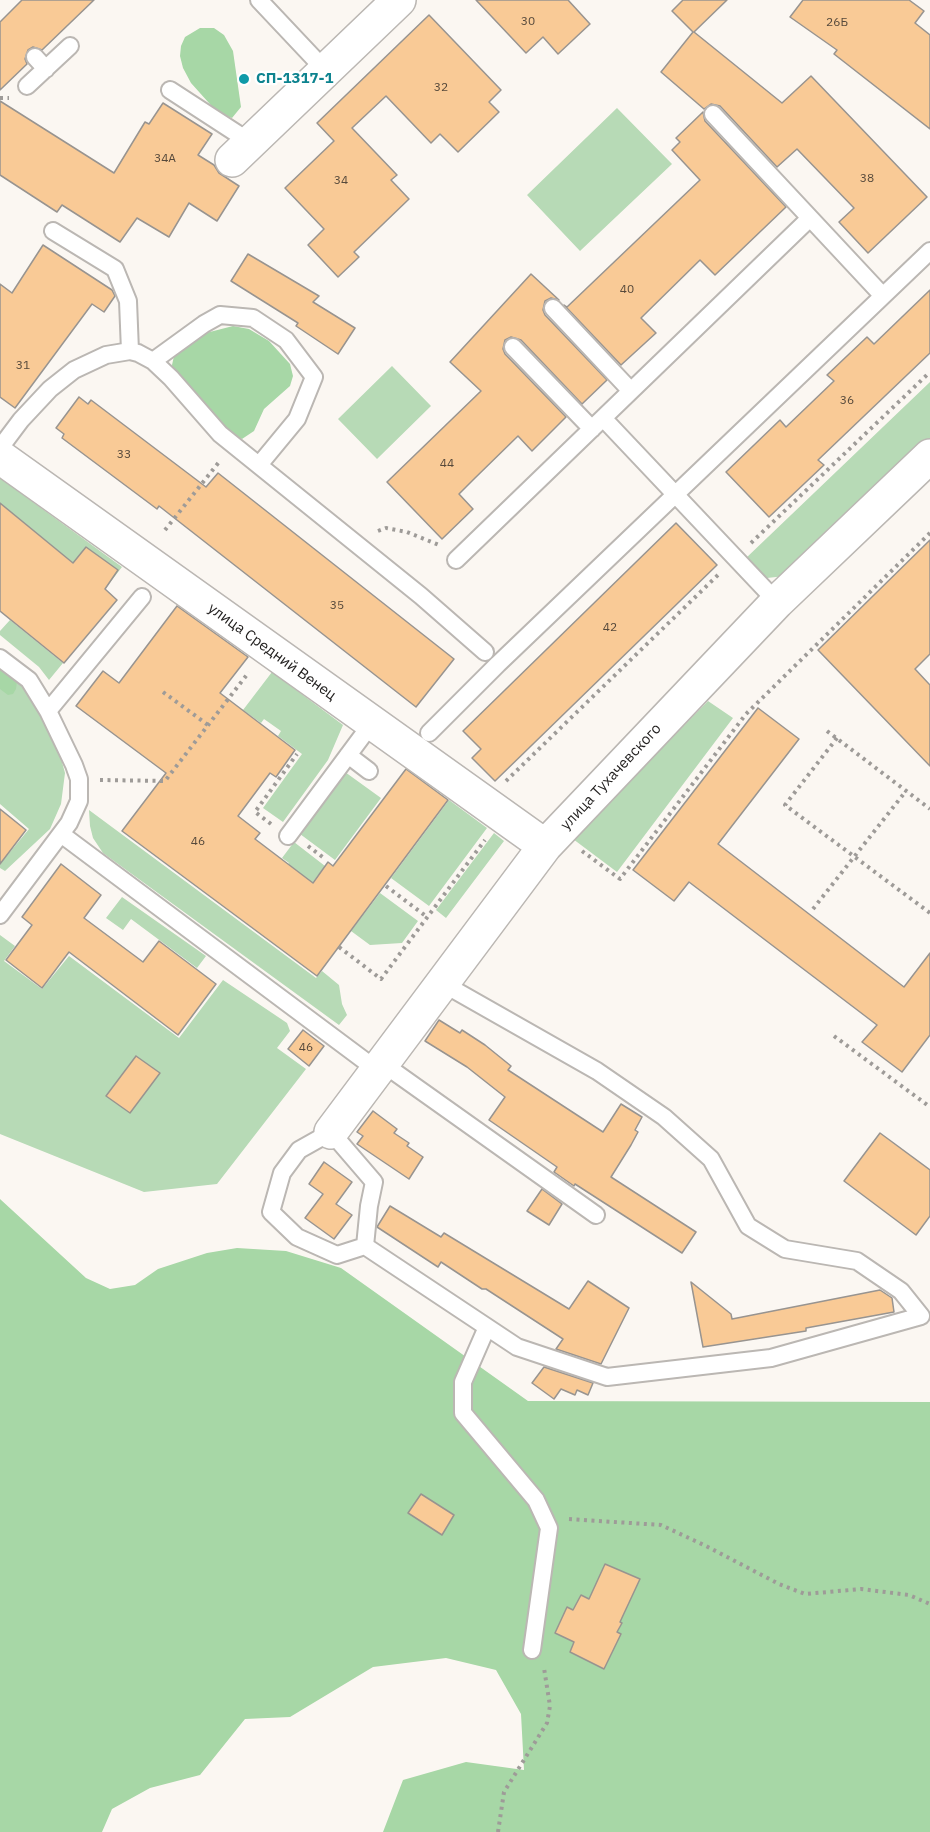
<!DOCTYPE html>
<html>
<head>
<meta charset="utf-8">
<style>
	body { margin:0 }
	canvas { display:block; background:#fbf7f2 }
</style>
</head>
<body>
<canvas width="930" height="1832"></canvas>
<script>
const ctx = document.querySelector('canvas').getContext('2d');
ctx.lineJoin = 'round';
function fill(path, color) { ctx.fillStyle = color; ctx.fill(path, 'evenodd'); }
const shape = rows => new Path2D(rows.map(r => 'M' + r).join(''));
function stroke(path, color, width, dash) { ctx.strokeStyle = color; ctx.lineWidth = width; ctx.lineCap = dash ? 'butt' : 'round'; ctx.setLineDash(dash || []); ctx.stroke(path); }
function label(font, color, halo, rows, align = 'center') {
  ctx.font = font + ' "IBM Plex Sans",sans-serif'; ctx.lineWidth = 4.5; ctx.setLineDash([]); ctx.textBaseline = 'middle'; ctx.strokeStyle = halo; ctx.fillStyle = color; for (const [text, x, y, turn = 0] of rows) {
    ctx.save(); ctx.translate(x, y); ctx.rotate((+turn || 0) * Math.PI / 180); ctx.textAlign = isNaN(turn) ? turn : align; if (halo) ctx.strokeText(text, 0, 0); ctx.fillText(text, 0, 0); ctx.restore();
  }
}
const green = shape([
	[617,108,672,164,580,251,527,195],
	[392,366,431,406,377,459,338,419],
	[930,382,930,444,785,576,767,578,745,559],
	[0,478,122,567,105,589,0,503],
	[10,620,63,663,49,680,39,667,0,635,0,631],
	[0,667,25,688,42,716,59,751,65,773,61,804,50,829,5,871,0,868,0,864,29,829,0,804],
	[272,672,343,725,328,760,283,822,263,808,302,754,278,736,281,731,264,719,261,723,243,710],
	[708,701,733,718,617,872,573,839],
	[345,772,381,798,335,860,300,834],
	[449,800,487,828,429,906,391,878],
	[89,810,316,978,322,971,339,985,342,1004,347,1015,339,1025,103,853,93,838,90,826],
	[494,833,504,841,446,918,436,910],
	[294,842,325,866,299,900,275,882,289,863,282,858],
	[380,893,418,921,402,943,370,945,351,931],
	[122,897,206,956,197,968,131,919,123,930,106,918],
	[0,935,15,946,4,961,42,989,69,956,179,1038,223,980,287,1023,290,1031,277,1048,306,1069,217,1184,144,1192,0,1134]
]);
const forest = shape([
	[200,28,214,28,224,35,233,51,241,107,232,118,217,112,191,83,183,68,180,56,181,46,185,37],
	[233,326,249,329,269,341,290,364,293,376,290,386,264,409,254,431,242,439,227,432,207,405,180,382,174,373,172,365,174,356,202,334],
	[0,668,17,681,16,689,13,694,8,695,0,689],
	[0,1199,86,1278,110,1289,135,1285,158,1269,207,1253,237,1248,286,1251,341,1268,528,1401,930,1402,930,1832,383,1832,403,1780,466,1762,524,1770,521,1714,496,1670,446,1658,373,1667,290,1717,245,1719,200,1775,150,1788,112,1809,102,1832,0,1832]
]);
const building = shape([
	[22,0,94,0,42,50,33,47,28,50,25,59,27,64,0,90,0,22,22,0],
	[476,0,568,0,590,24,558,54,543,37,526,53,476,0],
	[683,0,727,0,694,32,782,103,811,76,927,197,868,253,839,222,854,208,797,149,777,167,720,106,711,104,704,109,661,72,693,32,672,11,683,0],
	[803,0,909,0,924,11,915,23,930,35,930,129,834,54,837,50,790,17,803,0],
	[429,15,501,90,489,102,499,112,458,152,440,134,431,143,386,96,352,128,397,175,391,180,409,199,354,252,359,257,338,277,308,245,324,229,285,188,334,141,317,123,429,15],
	[0,101,114,173,145,122,149,124,163,103,212,134,198,155,214,165,219,173,239,186,217,221,189,203,169,237,137,218,120,242,62,205,57,212,0,175,0,101],
	[703,112,705,121,786,207,715,275,700,260,641,318,656,333,621,365,564,305,567,307,700,180,672,150,680,142,676,138,703,112],
	[43,245,112,290,115,296,104,312,92,304,15,408,0,397,0,284,12,293,43,245],
	[248,254,319,296,313,302,355,328,338,354,296,326,298,323,231,281,248,254],
	[531,274,559,300,551,298,545,301,543,310,545,315,607,380,582,404,521,340,511,337,505,340,503,349,505,354,566,417,532,451,518,436,475,478,459,494,473,509,442,539,387,482,481,391,450,362,531,274],
	[930,290,930,353,818,460,824,465,769,517,726,472,780,420,786,427,834,381,827,375,867,337,874,344,930,290],
	[79,397,88,404,91,400,206,487,218,473,454,659,416,707,159,506,157,509,62,438,64,434,56,428,79,397],
	[0,503,73,563,86,547,118,570,105,589,117,600,64,663,0,611,0,503],
	[676,523,717,565,495,781,472,758,481,749,463,731,676,523],
	[930,540,930,654,915,669,930,685,930,766,818,650,930,540],
	[177,606,248,657,220,693,295,750,276,777,270,773,238,816,260,833,255,839,313,883,328,862,333,866,406,769,448,800,317,976,122,831,166,773,76,706,103,671,119,683,177,606],
	[758,708,799,739,718,844,904,987,930,953,930,1035,902,1072,862,1042,877,1025,689,882,674,901,633,870,758,708],
	[0,809,26,830,0,864,0,809],
	[61,864,101,895,84,918,143,962,159,941,216,984,178,1035,69,952,42,988,6,960,32,925,22,917,61,864],
	[439,1020,460,1033,462,1030,485,1045,511,1066,508,1070,603,1132,621,1104,642,1117,635,1130,638,1132,631,1145,611,1177,696,1232,682,1253,575,1184,574,1186,554,1172,557,1167,489,1120,505,1097,467,1067,425,1041,439,1020],
	[303,1030,324,1046,309,1066,288,1049,303,1030],
	[136,1056,160,1073,130,1113,106,1096,136,1056],
	[373,1111,397,1129,394,1133,409,1143,407,1146,423,1157,409,1179,357,1144,363,1136,357,1132,373,1111],
	[880,1133,930,1170,930,1216,916,1235,844,1181,880,1133],
	[324,1162,352,1182,336,1204,352,1215,334,1239,305,1218,323,1194,309,1184,324,1162],
	[542,1189,562,1204,549,1225,527,1211,542,1189],
	[390,1206,441,1237,444,1233,569,1309,588,1281,629,1308,601,1364,556,1349,563,1339,486,1289,482,1289,441,1262,438,1267,377,1227,390,1206],
	[691,1282,731,1314,732,1319,880,1290,892,1298,894,1312,806,1328,806,1331,703,1347,691,1282],
	[544,1367,593,1383,588,1395,577,1390,575,1395,561,1389,554,1399,532,1383,544,1367],
	[421,1494,454,1515,442,1535,408,1513,421,1494],
	[605,1564,640,1579,620,1622,622,1623,617,1632,621,1634,604,1669,570,1652,574,1642,555,1633,567,1607,573,1610,581,1595,589,1599,605,1564]
]);
const path = shape([
	[0,98,9,98],
	[165,530,219,462],
	[378,531,386,528,407,532,439,545],
	[751,543,930,372],
	[163,692,208,725],
	[827,731,930,809],
	[837,738,785,805,930,913],
	[100,780,165,781,249,672],
	[506,781,720,573],
	[271,824,255,812,297,754],
	[308,846,324,858],
	[582,851,620,879,746,714,930,533],
	[386,886,427,917],
	[813,909,906,791],
	[339,947,381,979,485,840],
	[834,1036,930,1107],
	[569,1519,661,1525,706,1546,779,1584,805,1594,861,1589,909,1595,930,1604],
	[498,1832,504,1792,547,1723,550,1706,544,1668]
]);
const service = shape([
	[259,0,325,70],
	[35,57,46,69],
	[27,86,70,46],
	[170,90,250,142],
	[713,114,883,296],
	[53,231,115,269,128,301,130,351],
	[553,308,631,391],
	[513,347,592,429],
	[153,361,204,324,220,315,253,318,286,340,314,377,297,419,259,465],
	[603,418,810,218],
	[0,448,21,420,50,389,74,370,106,355,130,351,138,353,153,361,171,378,220,434,421,596,485,652],
	[456,560,603,418,777,602],
	[0,658,29,680,48,711,142,597],
	[429,733,498,664,930,251],
	[348,755,369,771],
	[61,834,377,1070],
	[288,836,372,723],
	[0,915,69,823,79,801,79,779,74,765,48,711],
	[382,1063,596,1215],
	[365,1246,337,1255,297,1237,271,1212,282,1173,299,1150,331,1132,374,1182,369,1206,365,1246,517,1347,607,1377,771,1358,921,1316,901,1291,857,1261,785,1249,748,1226,711,1159,664,1117,597,1071,442,983],
	[487,1327,463,1382,463,1413,536,1500,549,1528,532,1650]
]);
const minor = shape([
	[232,160,399,0],
	[0,457,545,846],
	[331,1132,545,846,777,602,930,456]
]);
const markers = [
	[244,79,6,"#0f9aa8"]
];
const numberNames = [
	["30",528,22],
	["26Б",837,23],
	["32",441,88],
	["34А",165,159],
	["38",867,179],
	["34",341,181],
	["40",627,290],
	["31",23,366],
	["36",847,401],
	["33",124,455],
	["44",447,464],
	["35",337,606],
	["42",610,628],
	["46",198,842],
	["46",306,1048]
];
const cultureNames = [
	["СП-1317-1",256,79]
];
const streetNames = [
	["улица Средний Венец",272,652,36],
	["улица Тухачевского",611,777,-47]
];
fill(green, '#b7dab6');
fill(forest, '#a7d7a6');
fill(building, '#f9ca96');
stroke(building, '#989490', 1.5);
stroke(service, '#bbb7b3', 20);
stroke(minor, '#bbb7b3', 36);
stroke(path, '#9e9b98', 4, [3, 4.5]);
stroke(service, '#fff', 16);
stroke(minor, '#fff', 33);
for (const [x, y, r, color] of markers) { const dot = new Path2D(); dot.arc(x, y, r, 0, 2 * Math.PI); ctx.fillStyle = color; ctx.fill(dot); stroke(dot, '#fff', 2); }
label('12px', '#56493b', null, numberNames);
label('bold 15px', '#0d838f', '#fff', cultureNames, 'left');
label('15px', '#201e1d', '#fff', streetNames);
</script>
</body>
</html>
